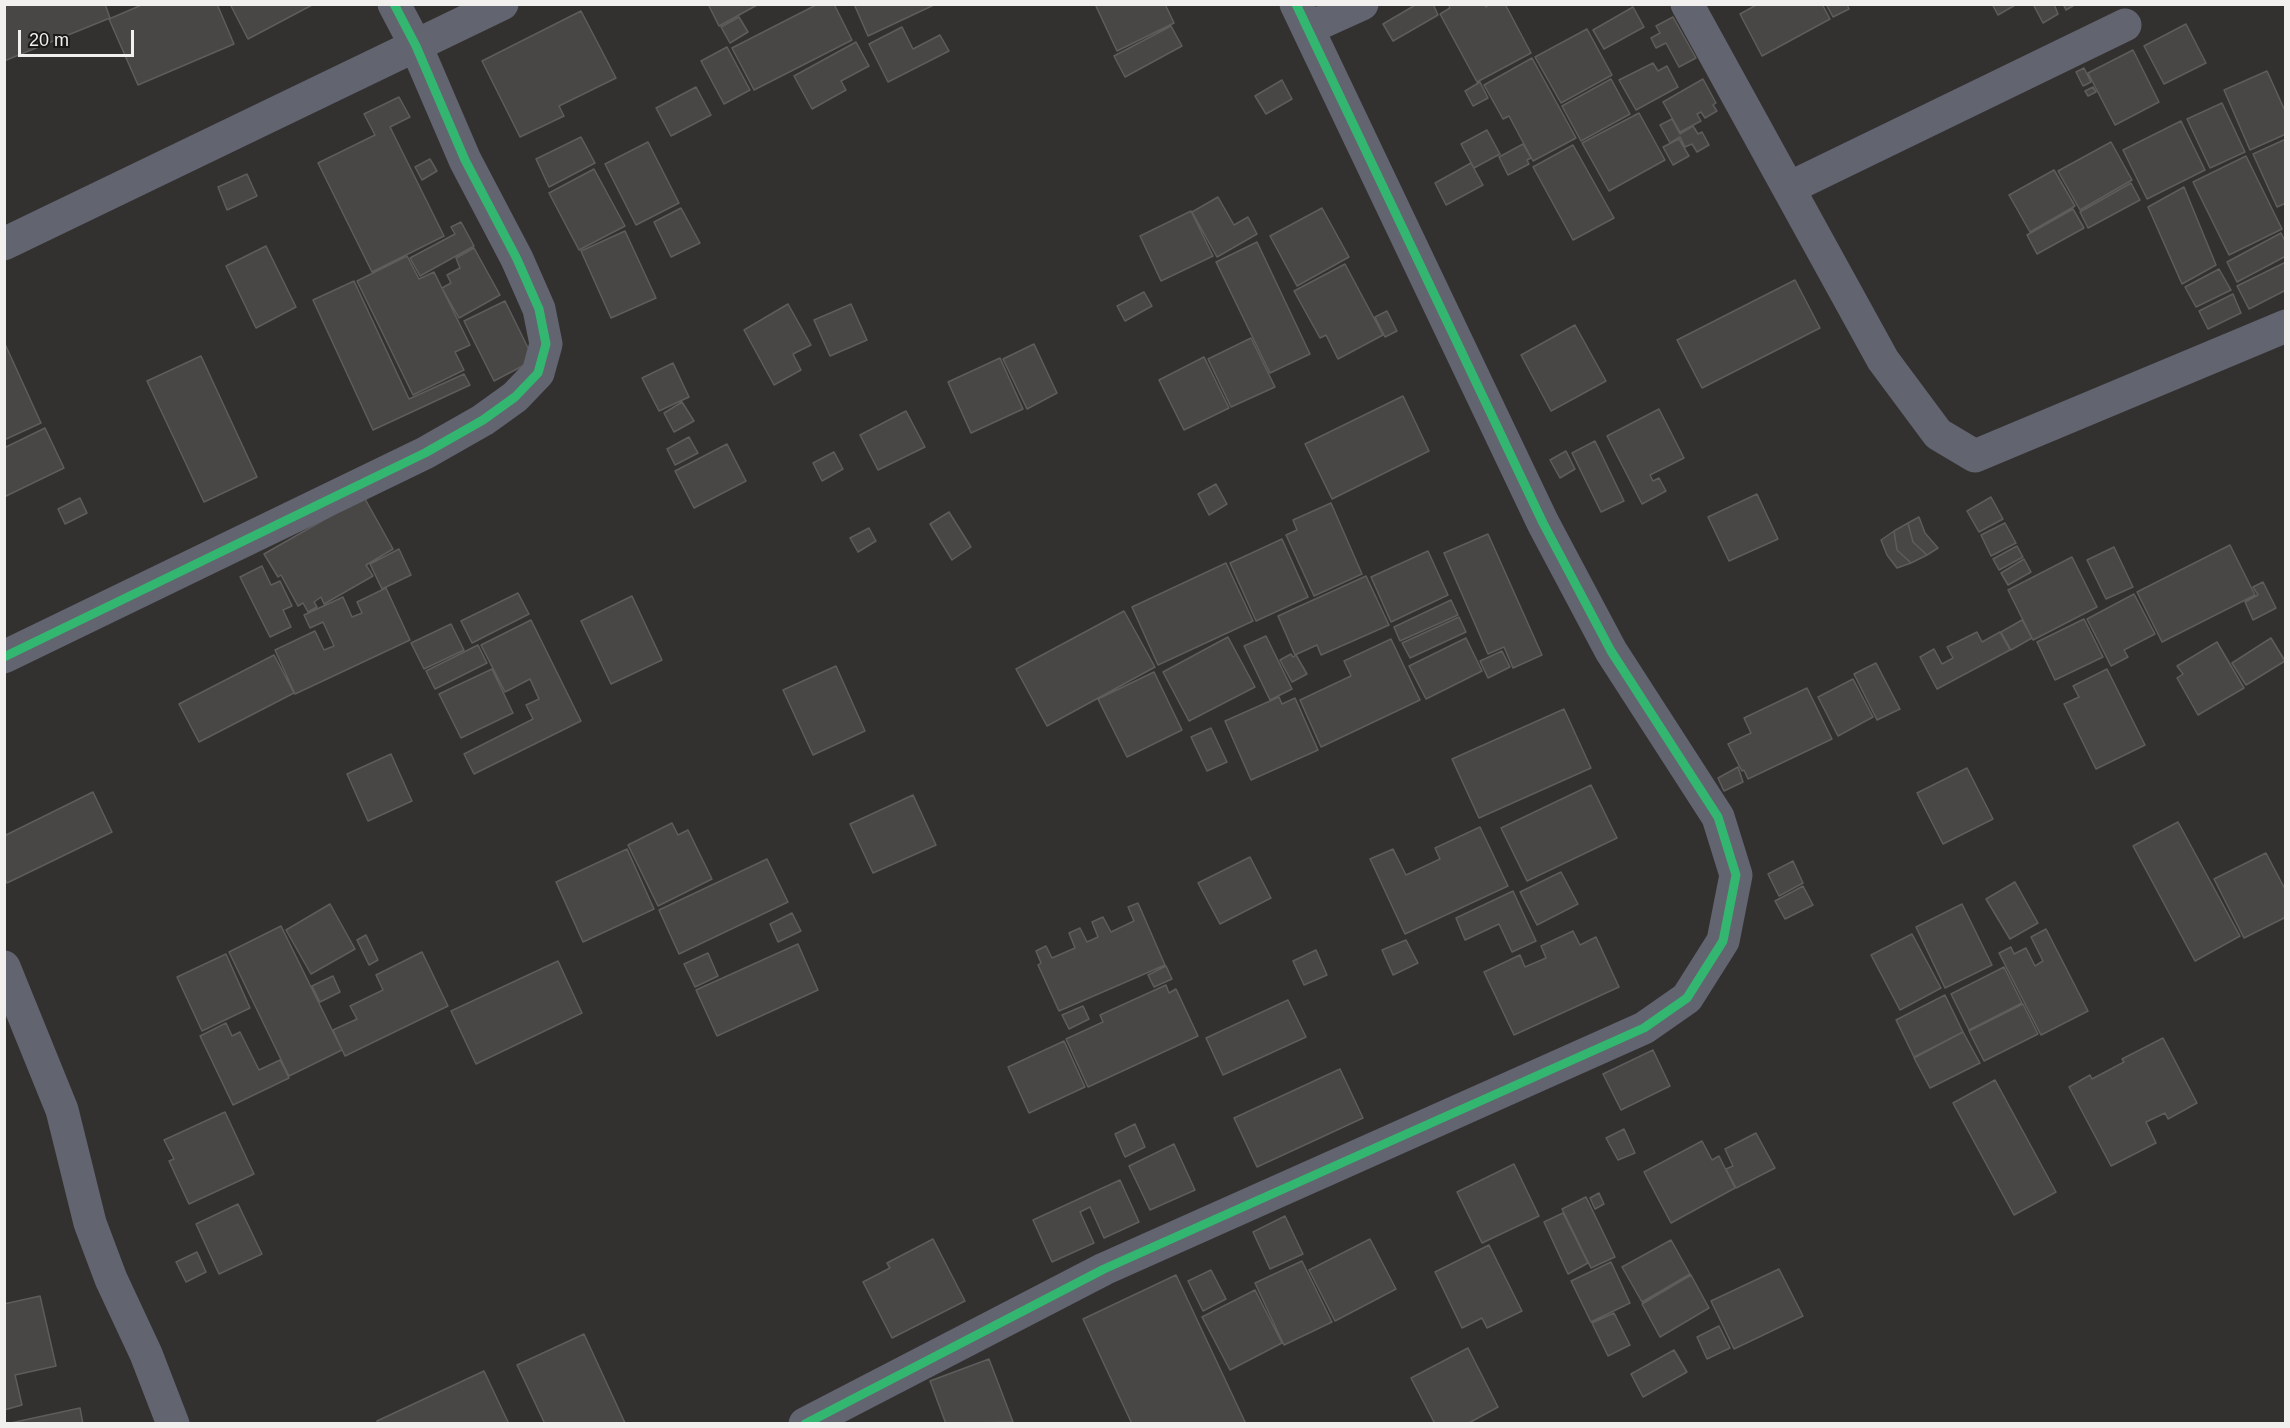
<!DOCTYPE html>
<html>
<head>
<meta charset="utf-8">
<style>
	body { margin:0 }
	#map { position:relative; width:2290px; height:1428px; overflow:hidden; background:#333130; font-family:Helvetica,sans-serif }
	canvas { display:block }
	.frame { position:absolute; inset:0; border:6px solid #f2f0ee; pointer-events:none }
	.scale { position:absolute; left:18px; top:30px; width:116px; height:27px; box-sizing:border-box; border:3px solid #f2f0ee; border-top:0; padding-left:8px; font-size:18px; line-height:21px; white-space:nowrap; color:#f2f0ee; -webkit-text-stroke:4px #1b1918; paint-order:stroke }
</style>
</head>
<body>
<div id="map">
<canvas width="2290" height="1428"></canvas>
<div class="frame"></div>
<div class="scale">20 m</div>
</div>
<script>
const ctx = document.querySelector('canvas').getContext('2d');
ctx.lineJoin = 'round';
function fill(path, color) { ctx.fillStyle = color; ctx.fill(path, 'evenodd'); }
const shape = rows => new Path2D(rows.map(r => 'M' + r).join(''));
function stroke(path, color, width, dash) { ctx.strokeStyle = color; ctx.lineWidth = width; ctx.lineCap = dash ? 'butt' : 'round'; ctx.setLineDash(dash || []); ctx.stroke(path); }
const building = shape([
	[4,4,105,4,110,18,4,61,4,4],
	[144,4,217,4,234,44,138,85,109,19,144,4],
	[230,4,314,4,248,39,230,4],
	[708,4,759,4,719,26,708,4],
	[818,4,834,4,852,40,754,90,732,48,818,4],
	[854,4,936,4,868,36,854,4],
	[1095,4,1165,4,1174,23,1117,51,1095,4],
	[1417,4,1433,4,1438,15,1393,41,1383,24,1417,4],
	[1448,4,1484,4,1486,7,1490,4,1505,4,1531,53,1477,82,1440,14,1450,8,1448,4],
	[1758,4,1822,4,1830,19,1762,56,1740,14,1758,4],
	[1826,4,1847,4,1849,9,1833,17,1826,4],
	[1992,4,2017,4,1998,15,1992,4],
	[2033,4,2054,4,2058,14,2043,23,2033,4],
	[2063,4,2076,4,2066,10,2063,4],
	[1633,7,1644,27,1604,49,1593,30,1633,7],
	[581,11,616,78,559,106,564,116,520,137,482,61,581,11],
	[739,17,748,32,730,43,721,27,739,17],
	[1673,17,1696,58,1679,67,1666,43,1656,48,1651,38,1660,33,1656,26,1673,17],
	[2186,24,2206,63,2164,84,2144,46,2186,24],
	[1171,26,1182,46,1125,77,1114,56,1171,26],
	[902,27,913,49,940,35,949,51,888,82,869,44,902,27],
	[1587,29,1612,75,1561,103,1535,57,1587,29],
	[856,42,869,66,841,81,846,90,812,109,794,76,856,42],
	[727,47,750,90,724,104,701,61,727,47],
	[2133,50,2159,102,2115,125,2088,73,2133,50],
	[1532,58,1576,138,1533,161,1509,116,1503,119,1484,85,1532,58],
	[1653,63,1658,71,1667,66,1678,87,1636,110,1619,80,1653,63],
	[2084,68,2091,82,2083,86,2076,72,2084,68],
	[2267,71,2286,113,2286,134,2250,150,2224,90,2267,71],
	[1611,79,1630,114,1581,141,1562,106,1611,79],
	[1703,79,1716,103,1713,105,1717,111,1705,118,1701,112,1697,114,1701,121,1680,132,1663,102,1703,79],
	[1282,80,1292,99,1266,114,1255,96,1282,80],
	[1480,82,1488,98,1473,106,1465,91,1480,82],
	[696,87,711,115,671,136,656,108,696,87],
	[2093,87,2096,92,2088,96,2085,91,2093,87],
	[399,97,410,117,390,127,444,236,372,272,318,163,375,135,364,114,399,97],
	[2222,103,2245,152,2210,168,2187,119,2222,103],
	[1639,113,1665,160,1609,191,1582,143,1639,113],
	[1672,119,1680,134,1693,126,1698,134,1702,132,1709,145,1697,152,1692,144,1685,147,1680,137,1670,143,1660,125,1672,119],
	[2181,121,2205,170,2147,199,2123,150,2181,121],
	[1487,130,1500,154,1474,168,1461,144,1487,130],
	[581,137,595,163,549,187,536,159,581,137],
	[1679,139,1689,156,1673,165,1663,147,1679,139],
	[2286,139,2286,203,2277,207,2253,154,2286,139],
	[648,142,679,203,636,225,605,164,648,142],
	[2111,142,2132,180,2080,210,2058,171,2111,142],
	[1523,144,1531,158,1527,160,1529,164,1508,175,1499,157,1523,144],
	[1573,145,1614,218,1573,240,1533,167,1573,145],
	[2246,156,2282,229,2229,255,2193,182,2246,156],
	[430,159,437,171,422,180,415,167,430,159],
	[1471,163,1483,185,1446,205,1435,183,1471,163],
	[594,169,625,226,579,250,549,193,594,169],
	[2054,170,2075,206,2030,232,2009,195,2054,170],
	[247,174,257,196,227,210,218,187,247,174],
	[2131,183,2140,200,2088,228,2080,212,2131,183],
	[2184,187,2216,265,2182,284,2148,207,2184,187],
	[1218,197,1234,225,1248,217,1257,234,1217,257,1192,212,1218,197],
	[681,208,700,243,671,257,654,222,681,208],
	[1322,208,1349,257,1297,286,1270,236,1322,208],
	[2073,209,2084,228,2037,254,2027,235,2073,209],
	[1191,211,1213,256,1161,281,1140,236,1191,211],
	[461,222,474,246,420,276,410,258,455,234,451,227,461,222],
	[625,231,656,298,611,318,581,251,625,231],
	[2281,233,2286,243,2286,256,2237,282,2227,262,2281,233],
	[1257,242,1310,354,1270,373,1216,262,1257,242],
	[266,246,296,307,256,328,226,266,266,246],
	[474,248,500,295,459,318,442,288,451,283,447,275,460,268,456,258,474,248],
	[407,256,419,279,434,272,470,345,455,352,464,370,413,395,357,281,407,256],
	[2286,262,2286,290,2249,309,2237,286,2286,262],
	[1345,264,1383,335,1338,359,1326,335,1320,338,1294,291,1345,264],
	[2219,269,2231,290,2196,307,2185,287,2219,269],
	[1795,280,1820,328,1702,388,1677,340,1795,280],
	[354,281,409,399,464,374,470,385,373,430,313,300,354,281],
	[1144,292,1152,306,1125,321,1117,306,1144,292],
	[2233,294,2241,313,2208,329,2199,311,2233,294],
	[505,301,534,360,494,381,464,321,505,301],
	[788,304,811,345,793,354,801,370,774,385,744,330,788,304],
	[851,304,867,340,830,356,814,320,851,304],
	[1387,311,1397,331,1385,337,1375,317,1387,311],
	[1575,325,1606,381,1551,411,1521,355,1575,325],
	[1251,338,1275,387,1231,407,1208,359,1251,338],
	[5,344,41,423,4,440,4,344,5,344],
	[1034,344,1057,393,1027,409,1003,359,1034,344],
	[201,356,257,477,204,502,147,381,201,356],
	[1204,357,1229,408,1184,430,1159,380,1204,357],
	[1000,358,1023,409,971,433,948,382,1000,358],
	[673,363,689,397,659,411,642,378,673,363],
	[1403,396,1429,451,1332,499,1305,444,1403,396],
	[682,402,694,421,674,432,664,413,682,402],
	[1659,409,1684,458,1650,475,1653,481,1659,478,1666,491,1642,504,1607,436,1659,409],
	[906,411,925,447,878,470,860,435,906,411],
	[45,428,64,468,4,497,4,448,45,428],
	[689,437,698,453,675,465,667,449,689,437],
	[1595,441,1624,501,1601,512,1572,453,1595,441],
	[727,444,746,481,694,508,675,471,727,444],
	[1566,451,1575,469,1560,478,1550,460,1566,451],
	[834,452,843,469,822,481,813,463,834,452],
	[1216,484,1227,504,1209,515,1198,494,1216,484],
	[1757,494,1778,539,1729,561,1708,517,1757,494],
	[364,497,393,549,366,565,373,576,324,604,321,597,314,602,317,607,308,612,303,603,298,606,281,575,278,577,264,554,364,497],
	[1991,497,2003,519,1979,532,1967,511,1991,497],
	[80,498,87,513,65,524,58,509,80,498],
	[1331,503,1362,574,1314,596,1286,535,1297,530,1293,520,1331,503],
	[949,512,971,547,952,560,930,524,949,512],
	[1919,517,1925,533,1938,548,1927,555,1913,542,1908,523,1919,517],
	[1908,523,1913,542,1927,555,1911,563,1897,550,1894,531,1908,523],
	[2005,523,2016,543,1991,556,1981,535,2005,523],
	[869,528,876,541,858,552,850,538,869,528],
	[1894,531,1897,550,1911,563,1897,568,1887,555,1881,540,1894,531],
	[1488,534,1542,655,1513,668,1504,647,1488,654,1444,553,1488,534],
	[1282,539,1308,597,1256,621,1230,563,1282,539],
	[2230,545,2255,595,2162,642,2137,592,2230,545],
	[2017,546,2023,557,1999,570,1993,559,2017,546],
	[2114,547,2133,587,2106,599,2087,560,2114,547],
	[399,549,411,575,382,589,370,564,399,549],
	[1428,551,1448,595,1391,622,1371,577,1428,551],
	[2072,557,2097,607,2033,640,2008,590,2072,557],
	[2024,559,2031,572,2008,585,2001,573,2024,559],
	[1226,563,1253,621,1158,665,1132,607,1226,563],
	[262,566,271,585,280,581,292,606,283,610,291,627,270,637,240,577,262,566],
	[1366,576,1389,625,1321,655,1317,645,1295,655,1278,616,1366,576],
	[2263,582,2276,608,2253,620,2245,602,2258,595,2253,587,2263,582],
	[386,588,410,640,295,694,275,650,315,631,324,650,334,646,323,622,310,628,304,615,343,597,352,617,362,613,357,602,386,588],
	[518,593,529,614,472,643,461,621,518,593],
	[2134,594,2155,634,2124,650,2128,657,2111,666,2087,619,2134,594],
	[632,596,662,660,611,684,581,621,632,596],
	[1451,600,1458,615,1400,641,1394,627,1451,600],
	[1124,611,1155,667,1047,726,1016,669,1124,611],
	[1459,617,1466,632,1410,658,1402,643,1459,617],
	[2084,619,2103,657,2055,680,2037,642,2084,619],
	[531,620,581,721,474,774,464,754,533,719,526,705,539,699,530,679,505,692,481,645,531,620],
	[2022,620,2032,638,2011,650,2001,632,2022,620],
	[451,624,464,650,424,669,411,643,451,624],
	[1977,632,1982,642,2000,632,2010,650,1937,689,1920,657,1934,649,1942,664,1953,658,1947,647,1977,632],
	[1266,636,1292,689,1270,700,1244,646,1266,636],
	[1228,637,1255,687,1189,721,1163,672,1228,637],
	[1466,638,1482,671,1426,699,1409,666,1466,638],
	[2271,638,2285,661,2246,685,2232,663,2271,638],
	[1391,639,1420,700,1321,747,1300,700,1351,676,1344,661,1391,639],
	[2217,642,2244,688,2198,715,2177,678,2183,674,2177,666,2217,642],
	[478,645,487,663,435,689,426,671,478,645],
	[1502,651,1510,667,1488,678,1480,661,1502,651],
	[1291,654,1293,657,1296,655,1307,674,1292,682,1280,660,1291,654],
	[274,655,294,693,199,742,179,704,274,655],
	[1876,663,1900,709,1877,720,1854,674,1876,663],
	[836,666,865,731,813,755,783,690,836,666],
	[492,669,513,713,461,738,439,694,492,669],
	[2107,669,2145,745,2096,769,2064,704,2079,697,2073,686,2107,669],
	[1154,672,1182,730,1127,757,1098,699,1154,672],
	[1853,679,1873,717,1838,736,1818,697,1853,679],
	[1807,688,1832,739,1748,779,1744,770,1742,771,1728,744,1751,733,1744,718,1807,688],
	[1279,697,1282,704,1295,698,1318,750,1251,780,1225,721,1279,697],
	[1564,709,1591,768,1479,818,1452,759,1564,709],
	[1211,728,1227,762,1207,771,1191,737,1211,728],
	[391,754,412,801,368,821,347,774,391,754],
	[1738,767,1743,782,1724,791,1718,778,1738,767],
	[1967,768,1993,819,1943,844,1917,793,1967,768],
	[1591,785,1617,838,1527,881,1501,828,1591,785],
	[93,792,112,832,7,883,4,877,4,836,93,792],
	[913,795,936,845,873,873,850,824,913,795],
	[2178,822,2240,936,2195,961,2133,846,2178,822],
	[672,823,678,835,688,830,712,879,658,906,628,845,672,823],
	[1480,827,1508,886,1405,934,1370,859,1393,849,1406,875,1440,859,1435,848,1480,827],
	[627,849,654,909,583,942,556,882,627,849],
	[2266,853,2286,891,2286,917,2244,938,2214,879,2266,853],
	[1250,857,1271,898,1220,924,1198,883,1250,857],
	[767,859,788,902,679,954,659,910,767,859],
	[1793,861,1803,883,1779,896,1768,874,1793,861],
	[1561,872,1578,904,1537,925,1520,892,1561,872],
	[2015,882,2038,923,2010,939,1986,899,2015,882],
	[1803,886,1813,905,1785,919,1775,901,1803,886],
	[1513,891,1536,941,1512,952,1499,924,1465,940,1456,918,1513,891],
	[1138,903,1165,965,1059,1011,1038,965,1041,963,1036,951,1046,946,1052,958,1075,948,1069,933,1080,928,1087,942,1098,937,1092,922,1103,917,1111,932,1134,921,1128,907,1138,903],
	[330,904,355,949,311,974,286,930,330,904],
	[1962,904,1992,965,1945,988,1916,927,1962,904],
	[792,913,801,931,778,942,770,924,792,913],
	[281,926,342,1050,289,1076,229,952,281,926],
	[2046,929,2088,1011,2041,1035,1999,953,2011,947,2014,954,2026,948,2035,966,2043,961,2031,937,2046,929],
	[1573,931,1580,945,1596,937,1619,987,1514,1035,1484,972,1520,955,1525,967,1546,958,1541,946,1573,931],
	[1912,934,1941,988,1900,1010,1871,955,1912,934],
	[366,935,378,960,369,965,357,940,366,935],
	[1406,940,1418,963,1393,975,1382,950,1406,940],
	[798,944,818,990,717,1036,696,990,798,944],
	[1316,950,1327,975,1304,985,1293,961,1316,950],
	[422,952,448,1006,345,1056,333,1030,357,1019,350,1006,383,990,376,975,422,952],
	[708,953,718,976,695,987,684,964,708,953],
	[226,954,250,1008,202,1031,177,977,226,954],
	[558,961,582,1013,476,1064,451,1011,558,961],
	[1166,966,1172,979,1154,987,1148,975,1166,966],
	[2004,967,2022,1003,1969,1030,1951,994,2004,967],
	[333,976,340,992,320,1002,312,986,333,976],
	[1166,985,1169,993,1176,989,1198,1036,1088,1087,1066,1039,1103,1022,1100,1015,1166,985],
	[1945,995,1963,1032,1914,1057,1896,1020,1945,995],
	[1288,1000,1306,1037,1223,1075,1206,1038,1288,1000],
	[2023,1004,2038,1034,1984,1061,1969,1031,2023,1004],
	[1083,1006,1089,1019,1069,1029,1062,1015,1083,1006],
	[226,1023,232,1036,240,1032,259,1070,280,1060,289,1078,233,1105,200,1036,226,1023],
	[1963,1032,1980,1063,1930,1088,1914,1058,1963,1032],
	[2163,1038,2197,1103,2168,1119,2165,1113,2146,1122,2156,1143,2111,1166,2069,1087,2090,1075,2092,1079,2124,1062,2122,1059,2163,1038],
	[1064,1041,1085,1087,1029,1113,1008,1067,1064,1041],
	[1653,1050,1670,1086,1621,1110,1603,1074,1653,1050],
	[1340,1069,1363,1118,1257,1167,1234,1118,1340,1069],
	[1995,1080,2056,1192,2014,1215,1953,1103,1995,1080],
	[225,1112,254,1174,189,1204,169,1161,174,1159,164,1140,225,1112],
	[1135,1124,1145,1147,1125,1157,1115,1134,1135,1124],
	[1624,1129,1635,1153,1618,1160,1606,1138,1624,1129],
	[1756,1133,1775,1168,1736,1188,1726,1169,1733,1166,1725,1149,1756,1133],
	[1702,1141,1712,1160,1719,1156,1735,1188,1671,1223,1644,1172,1702,1141],
	[1174,1144,1195,1190,1150,1210,1129,1166,1174,1144],
	[1514,1164,1539,1216,1482,1243,1457,1192,1514,1164],
	[1120,1180,1139,1222,1104,1238,1090,1207,1080,1212,1094,1243,1052,1262,1033,1220,1120,1180],
	[1599,1193,1604,1204,1595,1209,1590,1198,1599,1193],
	[1586,1197,1615,1257,1591,1268,1562,1209,1586,1197],
	[238,1204,262,1254,219,1274,196,1224,238,1204],
	[1563,1213,1588,1263,1568,1274,1544,1222,1563,1213],
	[1285,1216,1303,1254,1270,1269,1253,1232,1285,1216],
	[933,1239,965,1301,892,1338,863,1282,890,1268,887,1263,933,1239],
	[1370,1239,1396,1289,1335,1321,1309,1270,1370,1239],
	[1671,1240,1690,1274,1642,1302,1622,1267,1671,1240],
	[1489,1245,1522,1311,1487,1328,1482,1318,1462,1328,1435,1272,1489,1245],
	[197,1252,206,1272,186,1282,176,1262,197,1252],
	[1302,1261,1332,1322,1284,1345,1255,1283,1302,1261],
	[1611,1262,1630,1303,1591,1322,1571,1281,1611,1262],
	[1779,1269,1803,1316,1734,1349,1711,1301,1779,1269],
	[1211,1270,1226,1299,1203,1311,1188,1281,1211,1270],
	[1176,1275,1246,1424,1132,1424,1083,1319,1176,1275],
	[1691,1275,1709,1308,1660,1337,1642,1304,1691,1275],
	[1255,1290,1282,1343,1230,1370,1202,1317,1255,1290],
	[40,1296,56,1366,15,1375,22,1405,4,1410,4,1304,40,1296],
	[1614,1313,1630,1345,1608,1356,1592,1323,1614,1313],
	[1719,1326,1730,1348,1707,1359,1697,1337,1719,1326],
	[584,1334,625,1423,625,1424,545,1424,517,1365,584,1334],
	[1468,1348,1498,1407,1467,1424,1435,1424,1411,1378,1468,1348],
	[1674,1350,1687,1372,1643,1397,1631,1374,1674,1350],
	[989,1359,1013,1422,946,1424,930,1381,989,1359],
	[484,1371,509,1424,378,1424,377,1421,484,1371],
	[80,1408,83,1424,6,1424,80,1408]
]);
const street = shape([
	[1687,4,1883,360,1938,434,1975,456,2286,326],
	[1309,28,1362,4],
	[1789,188,2125,25],
	[4,244,502,4],
	[4,657,425,453,483,420,515,397,538,373,546,344,539,309,517,259,465,160,416,46,394,4],
	[4,967,62,1110,90,1223,111,1279,146,1354,173,1424],
	[805,1424,1104,1269,1644,1028,1687,998,1723,941,1736,875,1718,817,1611,651,1543,523,1296,4]
]);
const cycleway = shape([
	[4,657,425,453,483,420,515,397,538,373,546,344,539,309,517,259,465,160,416,46,394,4],
	[805,1424,1104,1269,1644,1028,1687,998,1723,941,1736,875,1718,817,1611,651,1543,523,1296,4]
]);
fill(building, '#484746');
stroke(building, '#5e5d5c', 1.5);
stroke(street, '#626470', 33);
stroke(cycleway, '#33b770', 9);
</script>
</body>
</html>
